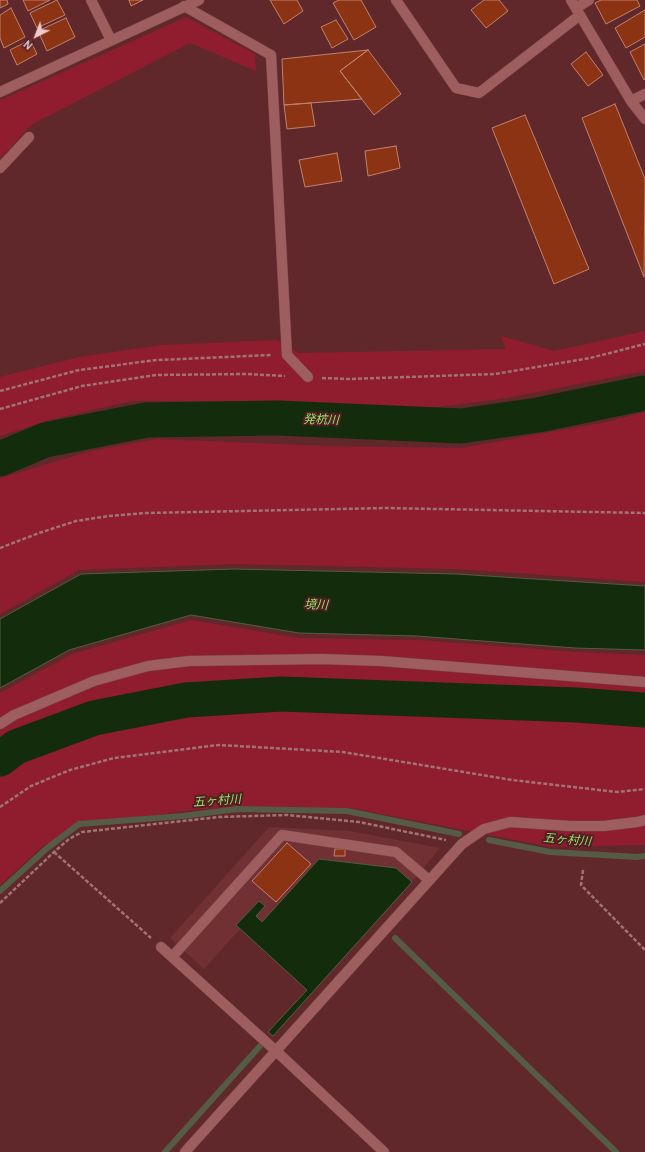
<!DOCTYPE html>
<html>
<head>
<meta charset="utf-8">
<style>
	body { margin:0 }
	#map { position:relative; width:645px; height:1152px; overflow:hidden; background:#61282b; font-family:Cabin,sans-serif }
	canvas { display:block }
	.north { position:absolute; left:16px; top:16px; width:40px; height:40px; -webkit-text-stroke:3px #551e22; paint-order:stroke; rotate:222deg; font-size:11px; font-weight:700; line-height:16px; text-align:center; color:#efcaca }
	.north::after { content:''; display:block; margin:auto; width:14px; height:18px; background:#efcaca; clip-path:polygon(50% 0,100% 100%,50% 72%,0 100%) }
</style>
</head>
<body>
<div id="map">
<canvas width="645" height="1152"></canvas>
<div class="north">N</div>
</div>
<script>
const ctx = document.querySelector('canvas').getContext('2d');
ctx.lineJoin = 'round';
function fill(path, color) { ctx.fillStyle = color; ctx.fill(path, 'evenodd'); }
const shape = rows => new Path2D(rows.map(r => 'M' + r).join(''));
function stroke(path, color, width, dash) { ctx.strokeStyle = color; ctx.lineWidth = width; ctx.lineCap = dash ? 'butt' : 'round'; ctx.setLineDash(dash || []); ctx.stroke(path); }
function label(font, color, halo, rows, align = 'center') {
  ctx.font = font + ' Cabin,"Noto Sans JP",sans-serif'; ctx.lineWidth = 4; ctx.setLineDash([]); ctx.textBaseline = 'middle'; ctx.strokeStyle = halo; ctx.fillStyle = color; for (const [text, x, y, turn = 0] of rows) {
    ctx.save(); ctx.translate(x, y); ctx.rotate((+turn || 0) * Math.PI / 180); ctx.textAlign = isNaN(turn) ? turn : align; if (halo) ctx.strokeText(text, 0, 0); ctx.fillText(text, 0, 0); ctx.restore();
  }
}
const built = shape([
	[269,827,350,831,440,848,412,882,396,868,319,859,262,922,255,916,265,906,259,901,236,925,240,929,204,969,170,938]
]);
const green = shape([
	[186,17,255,54,256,71,190,43,31,125,0,159,0,100],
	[645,331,645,371,507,398,438,407,354,409,237,401,131,401,50,420,0,436,0,377,79,357,162,345,277,340,299,353,506,349,501,336,554,351],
	[645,412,645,582,456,569,235,564,79,570,0,614,0,478,91,451,157,439,329,446,462,448,606,422],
	[191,620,298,638,418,640,576,652,645,655,645,845,551,847,351,808,235,807,184,811,78,827,43,846,0,885,0,693,72,654]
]);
const water = shape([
	[234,569,456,574,645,586,645,650,575,648,417,636,299,633,191,615,69,650,0,688,0,619,81,574,234,569],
	[319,859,396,868,412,882,273,1036,268,1032,307,990,236,925,259,901,265,906,256,916,262,922,319,859]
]);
const stream = shape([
	[489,840,550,852,637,857,645,856],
	[0,891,46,849,79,824,183,816,237,809,347,811,459,834],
	[395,938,616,1152],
	[165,1152,260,1046]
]);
const river = shape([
	[0,459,45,440,146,420,278,418,461,426,538,415,645,393],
	[0,759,16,747,94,718,186,700,281,694,577,705,645,710]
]);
const building = shape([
	[0,0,7,0,8,4,0,8,0,0],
	[23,0,50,0,28,11,23,0],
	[57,0,65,15,37,28,30,13,57,0],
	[129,0,143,0,131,6,129,0],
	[270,0,297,0,303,11,284,24,270,0],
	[339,0,361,0,376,27,354,40,333,3,339,0],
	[484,0,499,0,508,11,486,28,471,10,484,0],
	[601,0,637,0,640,6,606,24,595,3,601,0],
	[11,8,25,37,4,48,0,38,0,15,11,8],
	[645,10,645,37,626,48,615,28,645,10],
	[66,18,75,37,47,51,38,31,66,18],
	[336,20,348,39,332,48,321,27,336,20],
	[30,40,37,54,17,65,10,50,30,40],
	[645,44,645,79,644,80,630,52,645,44],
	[368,50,401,94,374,115,340,71,368,50],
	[368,50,340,71,362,99,284,105,282,59,368,50],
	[586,52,603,75,588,86,571,64,586,52],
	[311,103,315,126,287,129,284,105,311,103],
	[615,104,645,179,644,277,582,118,615,104],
	[525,115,589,269,554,284,492,128,525,115],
	[396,146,400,168,368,176,365,151,396,146],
	[337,153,342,181,305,187,299,160,337,153],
	[287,843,311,864,276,902,252,881,287,843],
	[335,849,345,849,345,856,334,856,335,849]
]);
const path = shape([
	[322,378,349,379,495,374,590,358,645,344],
	[0,391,79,370,157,360,272,355],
	[0,409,82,386,156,375,246,374,285,376],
	[0,548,39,533,76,521,109,516,146,513,385,508,645,513],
	[0,807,31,786,70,770,114,758,219,745,343,752,512,780,617,792,645,789],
	[54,852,151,938],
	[583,870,581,885,645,950],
	[0,903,54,852,69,839,82,832,219,817,287,815,359,822,446,840]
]);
const minor = shape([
	[91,0,111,40],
	[396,0,456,88,479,93,580,15],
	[571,0,631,101,645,119],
	[184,6,271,55,287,355,308,377],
	[576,8,589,0],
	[0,92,199,0],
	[631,101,645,94],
	[0,168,29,137],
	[0,724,14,715,94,681,148,666,189,661,321,659,381,661,645,682],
	[161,947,276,1051,384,1152],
	[172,957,282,835,396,852,429,880],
	[185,1152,462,844,484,829,510,822,570,826,604,826,637,822,645,820]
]);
const waterNames = [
	["発杭川",321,420,2],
	["境川",316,605,3],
	["五ヶ村川",217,801,-4],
	["五ヶ村川",567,840,5]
];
fill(built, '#703034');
fill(green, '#8f1d2d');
fill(water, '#132c0b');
stroke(water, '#555b44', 1);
stroke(stream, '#555b44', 6);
stroke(river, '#132c0b', 35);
fill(building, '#8b3313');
stroke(building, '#c0826d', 1);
stroke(minor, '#77464a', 11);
stroke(path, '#a27274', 2.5, [4, 2]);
stroke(minor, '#9e5e5f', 10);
label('italic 12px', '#87e869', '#551e22', waterNames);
</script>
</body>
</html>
